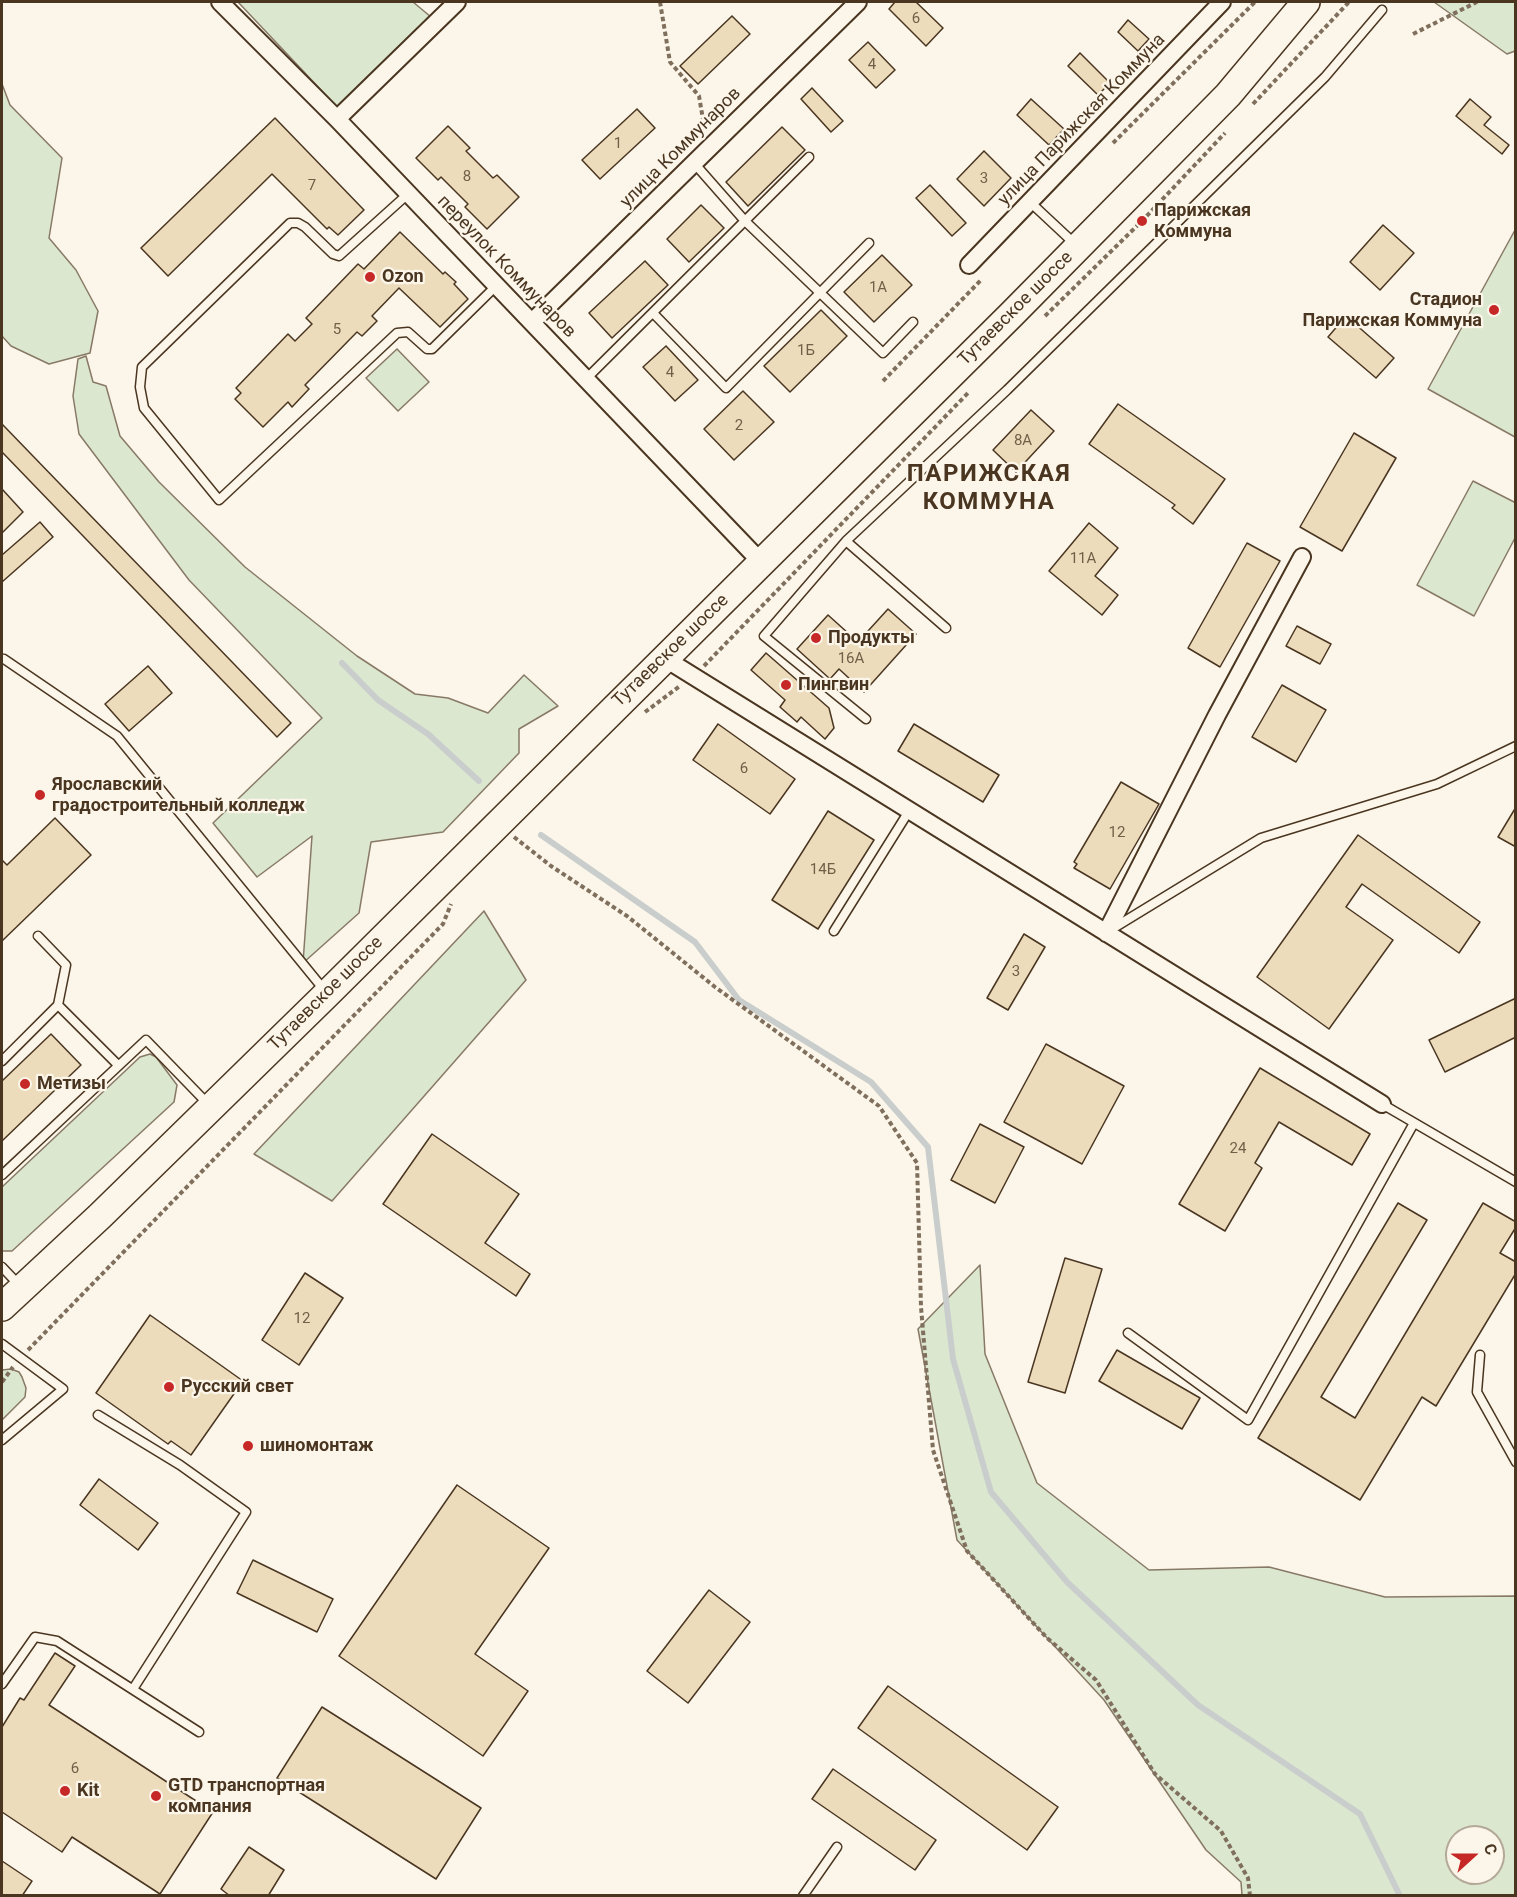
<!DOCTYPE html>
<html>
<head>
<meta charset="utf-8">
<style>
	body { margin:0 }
	#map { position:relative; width:1517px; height:1897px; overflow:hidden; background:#fbf6e9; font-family:Roboto,sans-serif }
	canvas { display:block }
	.frame { position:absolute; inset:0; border:3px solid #4a3520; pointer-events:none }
	.north { position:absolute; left:1445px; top:1825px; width:60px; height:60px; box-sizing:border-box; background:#fbf6e9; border:2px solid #b4a999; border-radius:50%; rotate:69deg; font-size:16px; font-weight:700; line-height:24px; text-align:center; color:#4a3520 }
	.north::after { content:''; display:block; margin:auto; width:21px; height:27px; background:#c62828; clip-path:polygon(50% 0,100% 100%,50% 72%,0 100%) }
</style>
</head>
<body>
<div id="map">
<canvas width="1517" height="1897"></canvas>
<div class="frame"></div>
<div class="north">С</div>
</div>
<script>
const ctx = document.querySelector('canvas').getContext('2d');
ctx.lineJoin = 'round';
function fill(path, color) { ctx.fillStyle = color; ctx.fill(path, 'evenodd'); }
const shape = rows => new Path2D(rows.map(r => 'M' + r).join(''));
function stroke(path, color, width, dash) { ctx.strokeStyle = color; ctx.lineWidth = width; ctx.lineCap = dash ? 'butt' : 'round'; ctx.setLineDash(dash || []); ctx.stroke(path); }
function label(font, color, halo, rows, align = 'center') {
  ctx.font = font + ' Roboto,sans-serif'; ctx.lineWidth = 4.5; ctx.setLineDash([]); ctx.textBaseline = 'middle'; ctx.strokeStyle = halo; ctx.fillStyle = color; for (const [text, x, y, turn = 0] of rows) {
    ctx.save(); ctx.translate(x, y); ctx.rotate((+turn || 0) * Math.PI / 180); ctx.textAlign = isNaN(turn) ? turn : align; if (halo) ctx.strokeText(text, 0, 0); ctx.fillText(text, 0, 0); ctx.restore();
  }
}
const green = shape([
	[238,2,413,2,431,17,339,109,238,2],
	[1434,2,1515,2,1515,51,1507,54,1434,2],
	[2,84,10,105,62,158,49,238,76,270,98,311,90,353,49,364,11,346,2,336,2,84],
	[1515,230,1515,437,1428,389,1515,230],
	[397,349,429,382,398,411,366,378,397,349],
	[86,356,93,382,106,386,120,436,159,482,245,567,357,656,415,694,448,698,488,713,524,675,558,706,519,729,519,753,443,832,371,842,359,913,303,963,312,836,257,877,213,823,322,718,189,580,79,434,73,396,78,359,86,356],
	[1473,481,1516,503,1515,538,1474,616,1417,585,1473,481],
	[484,911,526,980,332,1201,254,1154,484,911],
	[150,1054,156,1057,177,1085,174,1102,12,1251,2,1251,2,1187,140,1057,150,1054],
	[980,1265,985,1354,1037,1483,1149,1570,1269,1567,1385,1597,1515,1596,1515,1895,1242,1895,1241,1882,1206,1850,1104,1700,957,1540,918,1329,980,1265],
	[1457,1837,1493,1837,1493,1873,1457,1873,1457,1837],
	[11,1369,19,1372,22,1377,26,1388,25,1397,2,1420,2,1370,11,1369]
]);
const stream = shape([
	[342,663,378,700,428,734,479,781],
	[541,835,695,942,739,1000,871,1082,928,1147,953,1359,991,1492,1067,1582,1198,1705,1360,1814,1400,1896]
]);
const building = shape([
	[895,2,916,2,943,28,926,46,889,9,895,2],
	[732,16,750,34,698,84,680,66,732,16],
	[1128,20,1149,39,1138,51,1118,32,1128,20],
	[868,42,895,70,876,88,849,60,868,42],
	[1080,53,1110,83,1098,95,1068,66,1080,53],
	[812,88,843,121,831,132,801,99,812,88],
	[1031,99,1064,129,1049,145,1017,115,1031,99],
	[1470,99,1491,117,1484,125,1509,145,1502,154,1456,116,1470,99],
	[637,109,655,128,600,179,582,160,637,109],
	[275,118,364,210,338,235,329,227,327,229,272,174,168,276,141,248,275,118],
	[448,126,470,148,466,151,493,178,497,175,519,197,487,229,465,207,468,204,441,177,438,180,416,158,448,126],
	[782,127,805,150,748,206,726,182,782,127],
	[984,151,1011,178,984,206,957,179,984,151],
	[930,185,966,223,952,236,916,198,930,185],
	[701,205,724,228,689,262,667,239,701,205],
	[1383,225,1414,253,1380,290,1350,262,1383,225],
	[400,232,443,274,445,272,456,282,454,284,468,299,440,327,399,288,372,316,377,321,362,336,357,332,305,385,309,389,292,407,288,402,263,427,235,399,241,393,236,388,288,334,295,341,312,324,306,318,358,264,364,269,400,232],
	[882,255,912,285,874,322,844,292,882,255],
	[645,261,668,285,612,338,589,313,645,261],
	[821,310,847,336,790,392,764,366,821,310],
	[1346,316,1394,358,1376,378,1328,337,1346,316],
	[666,346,698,380,675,401,643,367,666,346],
	[743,391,774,422,734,460,704,429,743,391],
	[1118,404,1225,479,1193,524,1172,508,1175,505,1089,444,1118,404],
	[1031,410,1054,431,1016,472,993,450,1031,410],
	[2,424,291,723,277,737,2,452,2,424],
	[1354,433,1396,458,1342,551,1300,527,1354,433],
	[2,489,23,512,2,533,2,489],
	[40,522,53,537,2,582,2,555,40,522],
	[1089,523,1118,548,1095,576,1118,595,1102,615,1049,571,1089,523],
	[1247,543,1280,561,1220,667,1188,648,1247,543],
	[888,609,916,634,864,692,839,669,830,679,797,649,828,615,858,642,888,609],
	[1297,626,1331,644,1320,664,1286,646,1297,626],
	[766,653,829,708,834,728,825,739,801,717,797,722,780,707,785,700,751,670,766,653],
	[148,666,172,693,129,731,105,704,148,666],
	[1282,685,1326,710,1296,762,1252,737,1282,685],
	[718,724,795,779,770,814,693,760,718,724],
	[914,724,999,775,983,802,898,751,914,724],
	[1121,782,1159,804,1110,889,1074,868,1077,864,1074,862,1121,782],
	[1516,807,1516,847,1498,837,1516,807],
	[828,811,874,840,818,929,772,900,828,811],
	[55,818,91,855,2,941,2,860,7,865,55,818],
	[1358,835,1480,922,1459,953,1362,884,1346,907,1393,940,1329,1029,1257,977,1358,835],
	[1024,934,1045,947,1008,1010,987,998,1024,934],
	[1516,998,1516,1037,1445,1072,1429,1040,1516,998],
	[51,1034,81,1065,2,1141,2,1081,51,1034],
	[1046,1044,1124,1086,1082,1164,1004,1122,1046,1044],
	[1260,1068,1370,1134,1352,1165,1279,1122,1255,1163,1262,1168,1225,1231,1179,1204,1260,1068],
	[980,1124,1024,1147,995,1203,951,1180,980,1124],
	[432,1134,519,1194,485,1243,530,1274,516,1296,383,1204,432,1134],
	[1398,1203,1427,1220,1321,1397,1355,1418,1483,1203,1516,1222,1516,1227,1500,1253,1516,1262,1516,1273,1436,1406,1422,1397,1360,1500,1258,1438,1398,1203],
	[1065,1258,1102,1269,1065,1393,1028,1382,1065,1258],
	[305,1273,343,1298,299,1365,262,1340,305,1273],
	[150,1315,243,1381,191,1455,171,1441,168,1444,96,1393,150,1315],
	[1117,1350,1200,1398,1182,1429,1099,1381,1117,1350],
	[99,1479,158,1523,138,1550,80,1505,99,1479],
	[457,1485,549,1548,475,1654,528,1691,483,1756,339,1656,457,1485],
	[253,1560,333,1599,317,1632,237,1593,253,1560],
	[709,1590,750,1622,688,1703,647,1671,709,1590],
	[55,1653,75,1666,49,1705,213,1812,160,1894,72,1837,62,1852,2,1812,2,1727,20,1698,24,1700,55,1653],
	[888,1686,1058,1807,1027,1850,858,1728,888,1686],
	[322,1707,481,1808,436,1879,277,1778,322,1707],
	[833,1769,936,1840,915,1870,812,1799,833,1769],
	[249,1847,284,1870,268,1896,230,1896,221,1889,249,1847],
	[2,1861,32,1881,22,1896,2,1896,2,1861]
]);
const path = shape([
	[660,2,670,62,699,96,705,131],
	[1413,34,1477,2],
	[1253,104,1349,2],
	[1113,143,1255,2],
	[1045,316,1142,221,1225,133],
	[883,381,981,280],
	[704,666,968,393],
	[645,712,680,686],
	[514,837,551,866,627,916,715,987,879,1106,917,1163,921,1307,933,1450,967,1551,1047,1638,1096,1680,1155,1774,1221,1831,1248,1878,1250,1896],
	[28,1350,443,924,451,904],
	[2,1382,13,1367]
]);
const service = shape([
	[694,163,745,221,883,353,913,322],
	[409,193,339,256,333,254,305,227,298,223,290,223,142,367,140,387,144,408,219,500,397,333,408,332,427,349,432,349,496,286],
	[1030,202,1076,245],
	[653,313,726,388,869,243],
	[586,379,809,157],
	[846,541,764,636,866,719],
	[946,628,846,541,1007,390,1325,77,1382,10],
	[4,659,117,736,325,991],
	[1112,929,1261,838,1437,784,1516,746],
	[834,931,909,811],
	[38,936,66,965,58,1005,118,1065],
	[2,1061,58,1005],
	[1382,1104,1516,1182],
	[2,1175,146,1040,208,1104],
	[2,1267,21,1287],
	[1128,1333,1248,1420,1414,1123],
	[2,1344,63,1389,2,1440],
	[1480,1355,1477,1392,1516,1462],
	[98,1415,180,1465,246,1512,133,1689],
	[2,1684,35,1637,57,1641,199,1732],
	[803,1896,837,1847]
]);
const minor = shape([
	[220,2,337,119,761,562],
	[337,119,457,2],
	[969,265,1222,2],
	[532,322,858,2],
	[664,658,1382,1104],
	[1106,933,1217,715,1302,557]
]);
const primary = shape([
	[2,1307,100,1216,327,994,1011,315,1228,95,1306,2]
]);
const markers = [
	[1142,221,6,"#c62828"],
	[370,277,6,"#c62828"],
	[1494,310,6,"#c62828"],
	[816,638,6,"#c62828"],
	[786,685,6,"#c62828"],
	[40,795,6,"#c62828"],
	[25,1084,6,"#c62828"],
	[169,1387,6,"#c62828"],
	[248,1446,6,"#c62828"],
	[65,1791,6,"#c62828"],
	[156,1796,6,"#c62828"]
];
const numberNames = [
	["6",916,19],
	["4",872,65],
	["1",618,144],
	["8",467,177],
	["3",984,179],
	["7",312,186],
	["1А",878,288],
	["5",337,330],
	["1Б",806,351],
	["4",670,373],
	["2",739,426],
	["8А",1023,441],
	["11А",1083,559],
	["16А",851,659],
	["6",744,769],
	["12",1117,833],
	["14Б",823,870],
	["3",1016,972],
	["24",1238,1149],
	["12",302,1319],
	["6",75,1769]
];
const streetNames = [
	["улица Парижская Коммуна",1082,120,-46],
	["улица Коммунаров",681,148,-45],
	["переулок Коммунаров",506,267,46],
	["Тутаевское шоссе",1016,309,-45],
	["Тутаевское шоссе",671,651,-44],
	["Тутаевское шоссе",326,994,-45]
];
const poiNames = [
	["Парижская",1154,211],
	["Коммуна",1154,232],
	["Ozon",382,277],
	["Стадион",1482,300,"right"],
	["Парижская Коммуна",1482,321,"right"],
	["Продукты",828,638],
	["Пингвин",798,685],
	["Ярославский",52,785],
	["градостроительный колледж",52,806],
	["Метизы",37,1084],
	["Русский свет",181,1387],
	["шиномонтаж",260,1446],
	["GTD транспортная",168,1786],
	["компания",168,1807],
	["Kit",77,1791]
];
const districtNames = [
	["ПАРИЖСКАЯ",989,475],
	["КОММУНА",989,503]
];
fill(green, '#dce7d0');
stroke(green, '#887966', 1.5);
stroke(stream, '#c9cecd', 6);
fill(building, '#ecdcbc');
stroke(building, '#4a3520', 1.5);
stroke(service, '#4a3520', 11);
stroke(minor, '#4a3520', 20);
stroke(primary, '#4a3520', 30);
stroke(path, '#7f6f5c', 4, [4.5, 3]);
stroke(service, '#fbf6e9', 8);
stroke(minor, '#fbf6e9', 16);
stroke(primary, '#fbf6e9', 27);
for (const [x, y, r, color] of markers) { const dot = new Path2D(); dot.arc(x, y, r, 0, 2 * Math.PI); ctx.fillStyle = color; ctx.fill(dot); stroke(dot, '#fbf6e9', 2); }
label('15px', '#725f47', null, numberNames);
label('18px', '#4a3520', '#fbf6e9', streetNames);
label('bold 18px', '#4a3520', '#fbf6e9', poiNames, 'left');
ctx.letterSpacing = '1.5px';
label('bold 24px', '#4a3520', '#fbf6e9', districtNames);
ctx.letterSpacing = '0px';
</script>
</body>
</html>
